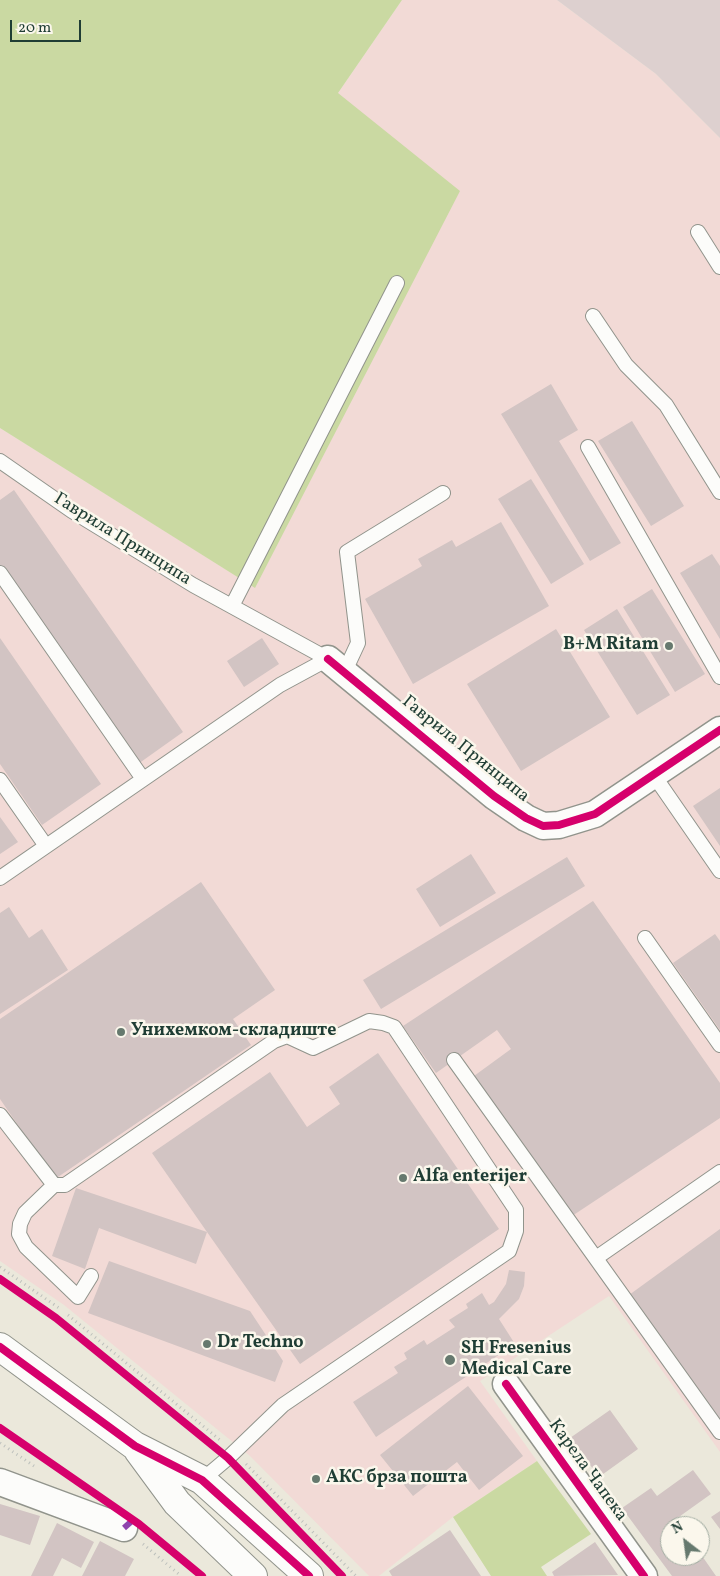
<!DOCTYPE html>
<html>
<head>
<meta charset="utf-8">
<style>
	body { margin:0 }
	#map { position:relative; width:720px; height:1576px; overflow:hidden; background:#ebe8db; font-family:Vollkorn,serif }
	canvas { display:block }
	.north { position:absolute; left:660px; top:1516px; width:50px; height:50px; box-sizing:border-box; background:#fbf7ec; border:1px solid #a3ada2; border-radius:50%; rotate:330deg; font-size:14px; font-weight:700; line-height:20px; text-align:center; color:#1f3d34 }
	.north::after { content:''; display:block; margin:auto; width:18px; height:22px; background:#66796e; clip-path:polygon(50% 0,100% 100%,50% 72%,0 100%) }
	.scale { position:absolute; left:10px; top:20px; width:71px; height:22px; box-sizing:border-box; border:2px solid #1f3d34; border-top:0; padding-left:6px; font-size:15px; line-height:18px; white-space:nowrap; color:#1f3d34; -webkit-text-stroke:4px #fbf7ec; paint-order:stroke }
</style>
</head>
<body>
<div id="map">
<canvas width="720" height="1576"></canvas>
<div class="north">N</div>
<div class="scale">20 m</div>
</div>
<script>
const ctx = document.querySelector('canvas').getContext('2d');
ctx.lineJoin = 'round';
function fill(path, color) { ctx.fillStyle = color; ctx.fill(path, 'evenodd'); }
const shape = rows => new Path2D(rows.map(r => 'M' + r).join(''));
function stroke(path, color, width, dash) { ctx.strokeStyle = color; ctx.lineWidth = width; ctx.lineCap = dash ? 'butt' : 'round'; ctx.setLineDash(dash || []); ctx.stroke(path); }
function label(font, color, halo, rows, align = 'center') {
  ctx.font = font + ' Vollkorn,serif'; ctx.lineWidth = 5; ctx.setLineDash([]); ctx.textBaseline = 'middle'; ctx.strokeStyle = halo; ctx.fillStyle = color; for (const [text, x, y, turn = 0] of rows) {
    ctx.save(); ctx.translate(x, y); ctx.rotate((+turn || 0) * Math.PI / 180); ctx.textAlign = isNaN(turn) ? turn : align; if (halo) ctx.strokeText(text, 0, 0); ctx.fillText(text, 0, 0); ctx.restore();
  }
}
const built = shape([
	[402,0,557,0,656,74,720,138,720,1452,609,1296,480,1381,537,1461,453,1517,379,1576,369,1576,250,1456,64,1305,0,1261,0,428,254,587,338,93]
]);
const industrial = shape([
	[557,0,720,0,720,138,656,74]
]);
const green = shape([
	[0,0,402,0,338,93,460,191,255,588,0,428],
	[537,1461,591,1534,541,1567,547,1576,491,1576,453,1517]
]);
const building = shape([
	[551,384,578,430,559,441,621,543,590,561,501,414],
	[632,421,684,506,651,526,598,441],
	[531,479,584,564,551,584,498,499],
	[14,490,183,732,138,764,0,566,0,500],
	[501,522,549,606,413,684,365,599,422,566,418,559,452,540,456,547],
	[712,554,720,566,720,639,680,573],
	[652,589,705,674,675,692,623,607],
	[617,609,670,695,637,715,584,630],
	[556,629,610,717,521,771,467,684],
	[0,638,101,784,42,825,0,764],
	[262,638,279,664,244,687,227,661],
	[720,788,720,846,693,806],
	[0,817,18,842,0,854],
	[471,854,496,893,440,927,416,889],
	[567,857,585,886,381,1009,363,980],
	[201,882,275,990,233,1019,251,1045,55,1179,0,1099,0,1019],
	[593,901,720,1083,720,1118,572,1216,474,1076,511,1049,497,1030,436,1073,403,1026],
	[9,907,29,938,42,929,68,970,0,1014,0,913],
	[715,934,720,941,720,1030,673,963],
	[378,1053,499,1229,300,1364,207,1232,196,1264,99,1228,85,1269,52,1256,76,1188,207,1232,152,1153,270,1072,307,1127,340,1104,329,1087],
	[720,1229,720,1422,629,1295],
	[109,1261,250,1311,283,1361,275,1382,88,1313],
	[509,1270,525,1272,524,1286,519,1299,499,1319,515,1344,376,1437,353,1402,398,1373,394,1367,407,1359,404,1353,424,1340,427,1345,455,1327,449,1320,468,1308,466,1304,482,1293,489,1305,494,1302,506,1284],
	[468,1386,523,1456,479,1490,457,1462,413,1496,380,1455],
	[610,1410,638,1449,599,1477,570,1438],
	[693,1470,711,1494,676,1519,681,1526,670,1526,670,1556,700,1556,700,1553,716,1576,672,1576,622,1508,651,1488,657,1496],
	[0,1504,40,1516,30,1545,0,1535],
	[720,1511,720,1529,711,1517],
	[57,1523,94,1542,81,1568,62,1558,53,1576,31,1576],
	[450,1530,481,1576,392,1576,389,1571],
	[100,1541,134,1559,125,1576,82,1576],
	[595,1542,618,1575,554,1576,552,1572]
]);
const path = shape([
	[0,1267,59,1308],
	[68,1315,220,1440],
	[0,1443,34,1466],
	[246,1464,356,1576],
	[143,1544,181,1576]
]);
const service = shape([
	[698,232,720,267],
	[593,316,626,365,666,405,720,492],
	[588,447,720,677],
	[0,461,72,511,193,585,328,659,280,685,0,878],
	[0,573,143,779],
	[232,606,397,283],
	[345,671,358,643,347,552,443,493],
	[653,774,720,871],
	[0,780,46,846],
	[645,938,720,1045],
	[454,1060,720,1432],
	[0,1115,54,1185,65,1185,274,1041,287,1036,313,1048,369,1021,383,1023,394,1027,516,1210,516,1231,509,1251,283,1405,228,1458,202,1480],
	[54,1185,25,1213,20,1224,19,1234,26,1247,78,1297,91,1276],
	[596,1258,720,1172]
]);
const minor = shape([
	[328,659,494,796,526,818,543,826,559,825,595,814,720,730],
	[506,1384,644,1576],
	[0,1482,124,1528]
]);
const tertiary = shape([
	[0,1347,135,1446,202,1480,309,1576],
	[138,1450,177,1503,253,1576]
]);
const quiet = shape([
	[124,1528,133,1520]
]);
const cycleway = shape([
	[328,659,494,796,526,818,543,826,559,825,595,814,720,730],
	[0,1279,56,1318,228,1458,342,1576],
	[0,1347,135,1446,202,1480,309,1576],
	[506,1384,644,1576],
	[0,1428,139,1524,202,1576]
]);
const markers = [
	[669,646,5,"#66796e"],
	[121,1032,5,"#66796e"],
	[403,1178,5,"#66796e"],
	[207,1344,5,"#66796e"],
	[450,1360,6,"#66796e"],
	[316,1479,5,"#66796e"]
];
const streetNames = [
	["Гаврила Принципа",122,540,32],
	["Гаврила Принципа",465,750,39],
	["Карела Чапека",587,1471,54]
];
const poiNames = [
	["B+M Ritam",659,646,"right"],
	["Унихемком-складиште",131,1032],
	["Alfa enterijer",413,1178],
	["Dr Techno",217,1344],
	["SH Fresenius",461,1350],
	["Medical Care",461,1371],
	["АКС брза пошта",326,1479]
];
fill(built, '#f2dad6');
fill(industrial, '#ddd0cf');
fill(green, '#cad9a2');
fill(building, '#d2c4c3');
stroke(service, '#91948c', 16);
stroke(minor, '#91948c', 29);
stroke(tertiary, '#91948c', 30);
stroke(path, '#bdc0bc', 3, [1, 4]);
stroke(service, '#fcfcfa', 14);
stroke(minor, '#fcfcfa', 26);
stroke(tertiary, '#fcfcfa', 28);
stroke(quiet, '#8e44ad', 6, [12, 6]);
stroke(cycleway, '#d6006c', 8);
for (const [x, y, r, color] of markers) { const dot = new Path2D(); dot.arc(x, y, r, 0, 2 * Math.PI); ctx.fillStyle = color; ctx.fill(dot); stroke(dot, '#fbf7ec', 2); }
label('18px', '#1f3d34', '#fbf7ec', streetNames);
label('bold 18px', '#1f3d34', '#fbf7ec', poiNames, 'left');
</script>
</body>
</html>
